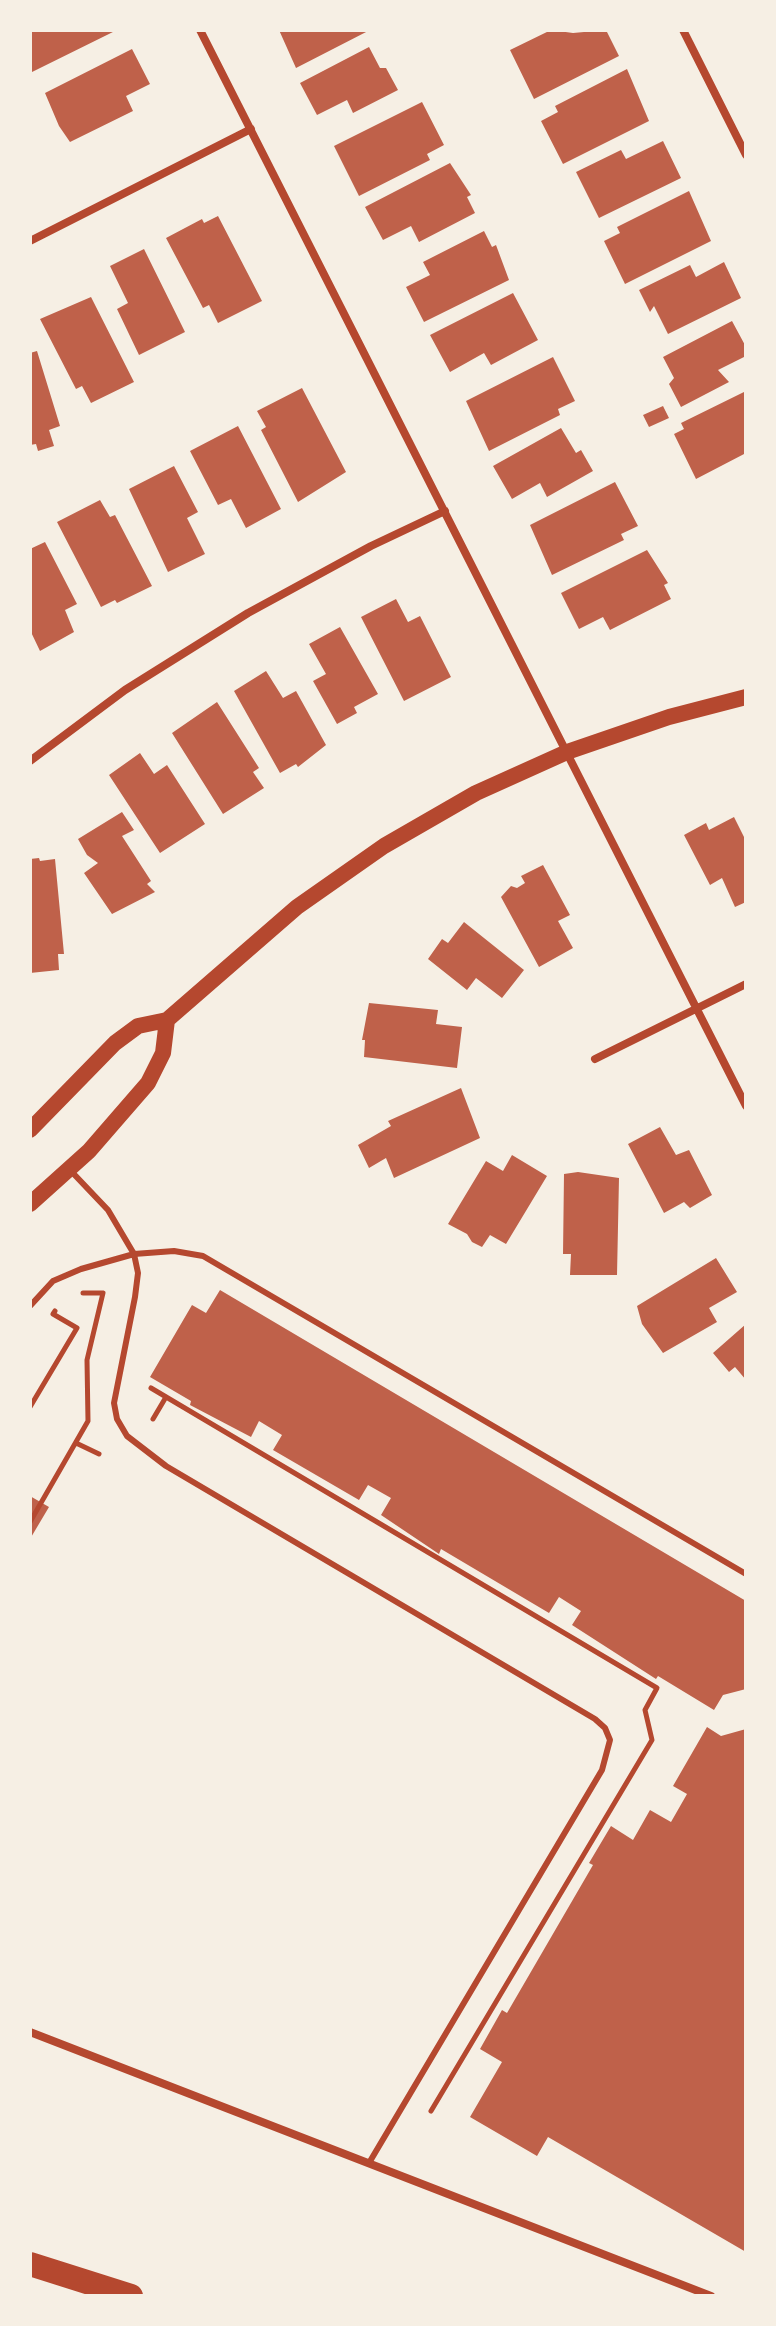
<!DOCTYPE html>
<html>
<head>
<meta charset="utf-8">
<style>
	body { margin:0 }
	#map { position:relative; width:776px; height:2326px; overflow:hidden; background:#f6efe4; font-family:Inter,sans-serif }
	canvas { display:block }
	.frame { position:absolute; inset:0; border:32px solid #f6efe4; pointer-events:none }
</style>
</head>
<body>
<div id="map">
<canvas width="776" height="2326"></canvas>
<div class="frame"></div>
</div>
<script>
const ctx = document.querySelector('canvas').getContext('2d');
ctx.lineJoin = 'round';
function fill(path, color) { ctx.fillStyle = color; ctx.fill(path, 'evenodd'); }
const shape = rows => new Path2D(rows.map(r => 'M' + r).join(''));
function stroke(path, color, width, dash) { ctx.strokeStyle = color; ctx.lineWidth = width; ctx.lineCap = dash ? 'butt' : 'round'; ctx.setLineDash(dash || []); ctx.stroke(path); }
const building = shape([
	[30,30,117,30,30,73],
	[279,30,370,30,296,68],
	[551,30,573,33,606,30,619,56,534,99,510,50],
	[369,47,380,68,386,68,398,90,353,113,347,100,317,115,300,83],
	[132,49,150,84,126,96,133,111,70,142,59,126,45,93],
	[627,69,649,121,563,164,541,121,558,112,555,106],
	[422,102,444,145,427,154,430,160,359,196,334,146],
	[663,141,681,178,599,218,576,172,621,150,626,159],
	[450,163,471,195,467,197,475,213,419,242,411,226,383,240,365,207],
	[689,191,711,241,625,284,604,241,620,233,617,227],
	[218,216,262,301,218,323,209,305,203,308,166,238,202,219,204,223],
	[484,231,492,247,496,245,509,280,424,322,406,287,430,275,423,262],
	[144,249,185,332,139,355,117,309,128,303,110,266],
	[724,262,741,298,668,334,654,306,650,312,639,290,690,265,696,277],
	[513,293,538,340,491,365,484,353,450,372,430,335],
	[91,297,134,382,91,403,82,386,76,389,40,319],
	[732,321,746,347,746,356,718,370,729,382,681,407,669,384,674,378,663,357],
	[37,351,60,426,49,430,54,446,38,451,36,444,30,445,30,353],
	[553,357,575,401,558,409,560,415,489,451,466,401],
	[302,388,346,472,298,502,261,430,266,427,257,411],
	[746,391,746,453,696,479,674,434,684,429,681,423],
	[663,406,669,418,649,427,643,415],
	[238,426,281,509,246,528,231,499,218,505,190,451],
	[561,428,576,453,581,450,593,471,547,497,540,483,512,499,493,466],
	[174,466,198,512,187,518,205,554,168,572,129,489],
	[615,482,638,526,621,534,624,540,552,575,530,525],
	[100,500,110,517,115,515,152,586,117,603,115,600,101,607,57,522],
	[45,542,77,604,65,610,74,632,40,651,30,630,30,549],
	[647,550,668,583,664,585,671,599,610,630,603,617,579,629,561,593],
	[396,599,408,622,420,616,451,677,404,701,361,617],
	[340,627,378,694,354,707,357,713,337,724,313,681,326,674,309,644],
	[266,671,283,698,296,691,326,745,298,767,296,764,280,773,234,691],
	[217,702,259,768,253,772,264,788,223,814,172,733],
	[140,753,154,774,167,765,205,824,160,853,109,775],
	[122,812,134,830,122,836,151,881,147,884,155,892,112,914,84,873,98,863,87,855,78,839],
	[734,817,746,841,746,902,735,907,722,878,710,885,684,835,706,823,709,830],
	[39,858,40,861,55,859,64,954,58,954,59,970,30,973,30,859],
	[543,865,570,915,558,921,573,948,539,967,501,897,511,886,517,888,525,883,521,876],
	[464,922,524,970,502,998,476,978,467,990,428,959,442,939,448,943],
	[369,1003,438,1010,436,1024,462,1027,457,1068,364,1057,365,1040,362,1040],
	[461,1088,480,1138,394,1178,386,1158,369,1168,358,1145,391,1126,388,1121],
	[660,1127,676,1155,689,1150,712,1195,690,1208,684,1202,664,1213,628,1144],
	[512,1155,547,1176,506,1244,490,1235,482,1247,472,1242,467,1234,448,1224,486,1161,503,1171],
	[578,1172,619,1178,617,1275,570,1275,571,1254,563,1254,564,1174],
	[716,1258,737,1292,709,1308,717,1322,663,1353,642,1324,637,1306],
	[220,1290,746,1601,746,1689,723,1695,714,1710,658,1676,656,1679,572,1625,581,1611,559,1597,549,1613,441,1549,439,1554,381,1515,391,1498,368,1485,359,1500,273,1450,282,1435,259,1421,251,1437,190,1405,191,1401,150,1377,192,1305,206,1313],
	[746,1324,746,1380,735,1367,729,1372,713,1353],
	[30,1496,49,1507,30,1539],
	[707,1727,721,1736,746,1729,746,2252,548,2137,537,2156,470,2117,502,2062,480,2049,502,2010,507,2013,593,1865,589,1863,611,1826,633,1840,650,1810,671,1822,687,1794,673,1786]
]);
const path = shape([
	[151,1388,657,1688,645,1710,652,1740,431,2111],
	[30,1407,77,1328,53,1314,55,1311],
	[153,1419,166,1397],
	[76,1443,99,1454],
	[30,1522,88,1421,87,1360,103,1293,83,1293]
]);
const service = shape([
	[70,1170,108,1210,134,1254,138,1273,135,1297,114,1403,117,1419,127,1436,166,1466,595,1719,605,1728,610,1740,602,1770,369,2163],
	[30,1306,53,1281,81,1269,134,1254,174,1251,203,1256,746,1574]
]);
const minor = shape([
	[200,30,746,1106],
	[683,30,746,155],
	[30,241,251,129],
	[30,761,125,690,248,613,371,546,445,511],
	[595,1059,746,984],
	[30,2032,711,2296]
]);
const secondary = shape([
	[30,1130,115,1043,138,1026,167,1020,297,907,384,846,476,793,567,752,669,717,746,697],
	[30,1204,89,1151,148,1083,163,1053,167,1020]
]);
const motorway = shape([
	[30,2264,131,2296]
]);
fill(building, '#bf614a');
stroke(path, '#b5482f', 5);
stroke(service, '#b5482f', 6);
stroke(minor, '#b5482f', 8);
stroke(secondary, '#b5482f', 16);
stroke(motorway, '#b5482f', 24);
</script>
</body>
</html>
